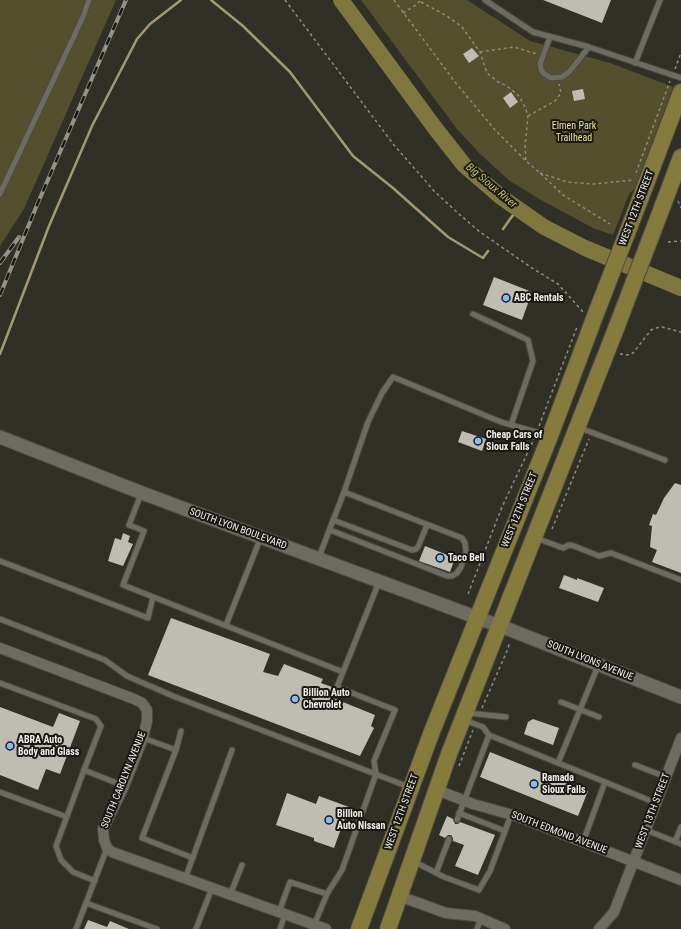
<!DOCTYPE html>
<html>
<head>
<meta charset="utf-8">
<style>
	body { margin:0 }
	canvas { display:block; background:#313027 }
</style>
</head>
<body>
<canvas width="681" height="929"></canvas>
<script>
const ctx = document.querySelector('canvas').getContext('2d');
ctx.lineJoin = 'round';
function fill(path, color) { ctx.fillStyle = color; ctx.fill(path, 'evenodd'); }
const shape = rows => new Path2D(rows.map(r => 'M' + r).join(''));
function stroke(path, color, width, dash) { ctx.strokeStyle = color; ctx.lineWidth = width; ctx.lineCap = dash ? 'butt' : 'round'; ctx.setLineDash(dash || []); ctx.stroke(path); }
function label(font, color, halo, rows, align = 'center') {
  ctx.font = font + ' "Roboto Condensed",sans-serif'; ctx.lineWidth = 4; ctx.setLineDash([]); ctx.textBaseline = 'middle'; ctx.strokeStyle = halo; ctx.fillStyle = color; for (const [text, x, y, turn = 0] of rows) {
    ctx.save(); ctx.translate(x, y); ctx.rotate((+turn || 0) * Math.PI / 180); ctx.textAlign = isNaN(turn) ? turn : align; if (halo) ctx.strokeText(text, 0, 0); ctx.fillText(text, 0, 0); ctx.restore();
  }
}
const green = shape([
	[0,0,116,0,24,209,0,246],
	[361,0,467,0,530,41,610,63,673,87,635,188,629,194,613,235,593,228,541,200,510,181,480,154,457,129]
]);
const stream = shape([
	[211,0,243,26,290,72,353,156,393,188,448,237,483,258,488,251],
	[503,229,518,208],
	[0,354,49,226,92,126,137,39,150,24,181,0]
]);
const river = shape([
	[341,0,435,128,464,165,501,197,544,227,585,248,681,288]
]);
const building = shape([
	[543,0,611,0,602,23],
	[472,48,479,56,469,63,463,54],
	[583,89,585,99,574,101,572,91],
	[511,92,518,102,510,108,503,98],
	[494,277,532,292,522,320,483,305],
	[462,431,486,439,482,451,458,442],
	[675,483,681,485,681,573,652,562,657,550,650,547,652,526,649,525,653,514,656,515,664,498],
	[123,533,130,536,128,542,133,544,123,566,108,561,115,538,121,540],
	[425,546,455,558,450,572,419,561],
	[564,575,577,580,577,578,604,588,598,602,559,588],
	[171,618,270,654,263,672,278,676,284,664,323,679,321,683,332,687,328,696,375,715,371,726,374,728,360,756,148,675],
	[0,707,53,727,59,713,80,721,60,774,46,769,38,790,0,775],
	[533,719,559,728,553,745,524,734,528,722],
	[490,752,588,791,578,816,480,777],
	[287,793,316,804,319,796,349,807,334,848,314,841,314,838,276,825],
	[447,816,453,819,455,824,458,824,460,822,495,835,478,875,455,866,464,845,453,841,453,838,451,835,448,835,445,838,439,835],
	[88,920,107,927,110,921,129,929,84,929]
]);
const path = shape([
	[285,0,394,145,435,192,459,214,480,232,532,268,558,284,584,313],
	[394,0,455,82,496,131,526,161,539,172,563,195,610,224],
	[421,2,447,16,462,27,480,52,487,73,498,82,507,86,519,96,525,107,528,116,525,146,526,161],
	[403,13,416,5,421,0],
	[480,52,514,47,537,54],
	[675,69,681,53],
	[528,116,555,101,561,93,559,84],
	[540,173,567,182,579,183,594,184,634,180],
	[636,173,670,81],
	[678,201,681,208],
	[668,242,681,241],
	[620,354,629,355,633,353,651,330,655,328,662,327,681,332],
	[539,426,577,327],
	[552,529,589,439],
	[468,594,502,507,534,439],
	[482,708,507,651,510,642],
	[459,766,473,730]
]);
const service = shape([
	[485,0,533,32,589,47,681,78],
	[550,37,540,64,541,69,543,73,551,78,562,77,569,72,589,47],
	[635,63,660,0],
	[0,194,83,17,89,0],
	[473,314,528,340,533,361,511,425],
	[580,428,665,460],
	[344,492,368,422,382,393,393,377,501,422,547,435],
	[141,494,129,525,144,531,123,585,343,672,337,687,395,710,374,761,376,774,342,870,327,894],
	[333,520,412,550,416,549,418,547,427,525],
	[536,538,563,548,569,545,574,546,599,556,611,553,681,580],
	[319,557,344,492,462,538,465,543,466,552,461,567,457,573,452,576,447,576,330,530],
	[0,561,148,618,153,597],
	[0,619,105,660,127,676,173,696,409,787],
	[226,625,261,537],
	[343,672,379,582],
	[0,683,96,719,101,726,84,770,124,786],
	[561,702,599,717],
	[468,713,506,717],
	[464,720,483,727,489,735,605,782,583,842],
	[143,738,176,750,181,731],
	[176,750,142,838,193,858],
	[558,763,598,666],
	[635,765,666,777],
	[84,770,56,846,61,860,73,872,95,881],
	[605,782,656,803],
	[0,792,67,817],
	[459,813,505,831],
	[457,820,489,735],
	[646,830,681,844],
	[675,842,681,827],
	[107,848,86,903,157,929],
	[413,861,444,877,479,890,490,871,511,815],
	[436,873,449,839],
	[185,879,232,750],
	[230,895,242,865],
	[279,912,290,882,327,894,314,925],
	[76,929,86,903],
	[196,929,212,888],
	[280,929,285,914],
	[477,929,481,919]
]);
const minor = shape([
	[0,648,134,699,142,703,147,710,147,721,143,738,124,786,103,829,104,840,107,848,112,852,326,929],
	[437,790,473,804,516,816,681,880],
	[399,896,446,913,475,916,505,929],
	[599,929,614,912,681,738]
]);
const tertiary = shape([
	[0,437,142,493,513,631,681,697]
]);
const primary = shape([
	[641,197,681,92],
	[663,205,681,157],
	[359,929,431,734,550,436,595,316],
	[388,929,449,754,617,326]
]);
const rail = shape([
	[0,263,19,237],
	[0,295,37,205,126,0]
]);
const primaryBridge = shape([
	[595,316,641,197],
	[617,326,663,205]
]);
const markers = [
	[506,298,4,"#82bcfa"],
	[478,441,4,"#82bcfa"],
	[440,558,4,"#82bcfa"],
	[295,699,4,"#82bcfa"],
	[10,746,4,"#82bcfa"],
	[534,784,4,"#82bcfa"],
	[329,820,4,"#82bcfa"]
];
const parkNames = [
	["Elmen Park",574,126],
	["Trailhead",574,138]
];
const streetNames = [
	["WEST 12TH STREET",637,208,-69],
	["WEST 12TH STREET",520,510,-68],
	["SOUTH LYON BOULEVARD",238,529,20],
	["SOUTH LYONS AVENUE",590,661,22],
	["SOUTH CAROLYN AVENUE",124,780,-68],
	["WEST 13TH STREET",653,811,-69],
	["WEST 12TH STREET",402,812,-70],
	["SOUTH EDMOND AVENUE",559,833,21]
];
const poiNames = [
	["ABC Rentals",514,298],
	["Cheap Cars of",486,435],
	["Sioux Falls",486,447],
	["Taco Bell",448,558],
	["Billion Auto",303,693],
	["Chevrolet",303,705],
	["ABRA Auto",18,740],
	["Body and Glass",18,752],
	["Ramada",542,778],
	["Sioux Falls",542,790],
	["Billion",337,814],
	["Auto Nissan",337,826]
];
const waterNames = [
	["Big Sioux River",491,186,40]
];
fill(green, '#544f2d');
stroke(stream, '#a19b71', 2.5);
stroke(river, '#7f773e', 16);
fill(building, '#bfbdb2');
stroke(service, '#4d4c43', 7);
stroke(minor, '#4d4c43', 12);
stroke(tertiary, '#4d4c43', 15);
stroke(primary, '#4d4c43', 18);
stroke(path, '#8d8c85', 1.5, [3, 3]);
stroke(service, '#6e6c62', 5);
stroke(minor, '#6e6c62', 10);
stroke(tertiary, '#6e6c62', 13);
stroke(primary, '#847b3d', 16);
stroke(rail, '#94938b', 4);
stroke(rail, '#181713', 2.5, [8]);
stroke(primaryBridge, '#4d4c43', 18, []);
stroke(primaryBridge, '#847b3d', 16);
for (const [x, y, r, color] of markers) { const dot = new Path2D(); dot.arc(x, y, r, 0, 2 * Math.PI); ctx.fillStyle = color; ctx.fill(dot); stroke(dot, '#181713', 1.5); }
label('10px', '#f1e48e', '#181713', parkNames);
label('10px', '#f0efe9', '#181713', streetNames);
label('bold 10px', '#f0efe9', '#181713', poiNames, 'left');
label('italic 11px', '#cdc06b', '#181713', waterNames);
</script>
</body>
</html>
